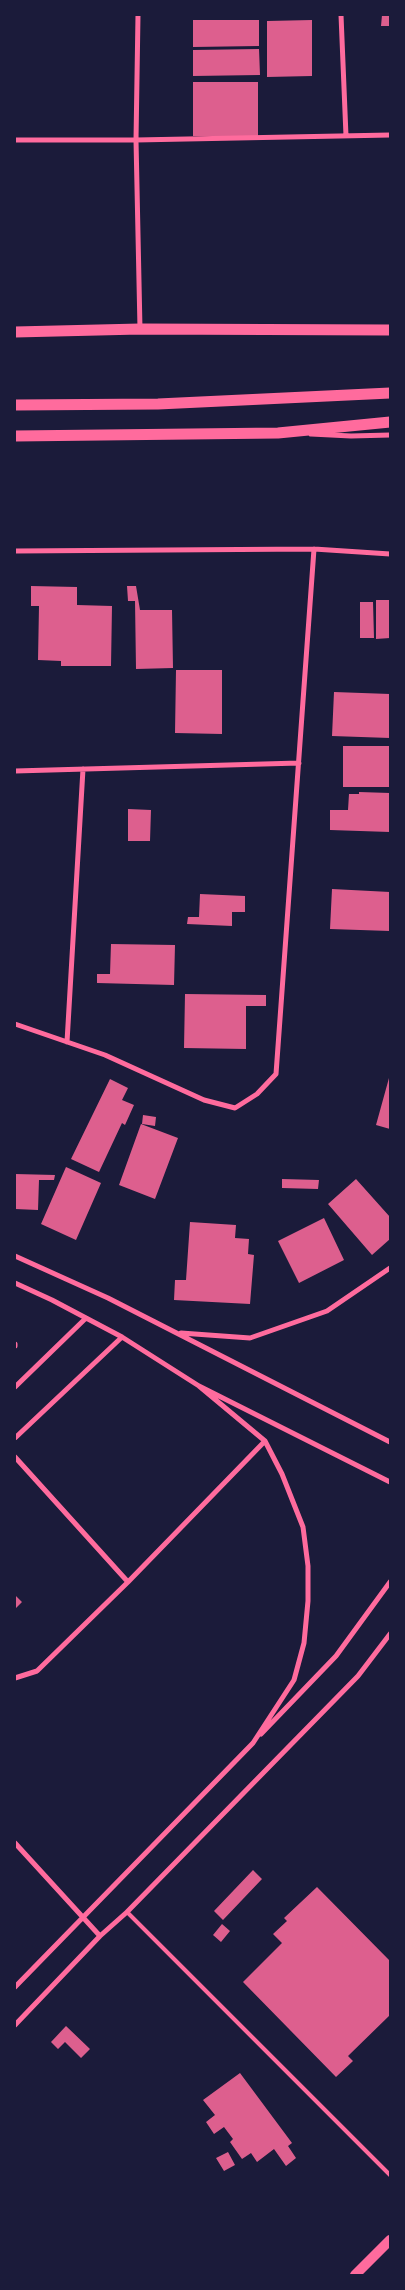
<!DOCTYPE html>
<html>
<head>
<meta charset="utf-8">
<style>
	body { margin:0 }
	#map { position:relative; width:405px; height:2290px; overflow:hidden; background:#1b1b3a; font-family:"Archivo Narrow",sans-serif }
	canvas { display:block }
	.frame { position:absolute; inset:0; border:16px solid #1b1b3a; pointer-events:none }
</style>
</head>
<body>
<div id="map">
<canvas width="405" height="2290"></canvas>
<div class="frame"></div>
</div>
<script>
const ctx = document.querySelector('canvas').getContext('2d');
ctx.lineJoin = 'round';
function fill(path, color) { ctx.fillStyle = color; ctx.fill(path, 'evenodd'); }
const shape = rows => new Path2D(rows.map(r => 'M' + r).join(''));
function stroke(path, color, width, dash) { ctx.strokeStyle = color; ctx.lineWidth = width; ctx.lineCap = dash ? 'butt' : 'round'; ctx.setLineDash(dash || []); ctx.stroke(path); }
const building = shape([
	[382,15,390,15,390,26,381,26],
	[193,20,259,20,259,46,193,47],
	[312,20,312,76,267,77,267,21],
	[259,49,260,75,193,76,193,50],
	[193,82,258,82,258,136,193,136],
	[31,586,77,587,77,605,112,606,111,666,61,666,61,661,38,660,39,606,31,606],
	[127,586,136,586,140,610,172,610,173,668,136,669,135,601,128,601],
	[376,600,390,600,390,638,376,639],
	[360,602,373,602,374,638,360,638],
	[176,670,222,670,222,734,175,733],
	[334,692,390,694,390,738,332,736],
	[343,746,390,746,390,787,343,787],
	[359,792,390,793,390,832,330,830,330,810,348,810,349,794,359,794],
	[128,809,151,810,150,841,128,841],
	[332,889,390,892,390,931,330,929],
	[200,894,245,896,245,912,232,912,232,926,187,924,188,917,199,917],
	[111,944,175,945,174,985,97,983,97,974,110,974],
	[185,994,266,995,266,1006,246,1006,246,1049,184,1048],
	[389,1078,390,1078,390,1129,376,1125],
	[110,1079,128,1088,122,1100,134,1105,125,1125,122,1123,99,1172,71,1159],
	[143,1115,156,1117,155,1126,142,1124],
	[141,1124,178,1138,155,1199,119,1185],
	[66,1167,101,1183,76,1240,41,1224],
	[15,1174,55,1175,54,1180,39,1180,38,1210,15,1209],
	[282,1179,319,1180,318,1189,282,1188],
	[356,1179,390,1217,390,1239,372,1255,328,1204],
	[324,1218,344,1260,299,1283,278,1241],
	[190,1222,236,1225,235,1238,249,1239,248,1254,254,1255,250,1304,174,1300,175,1280,186,1280],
	[15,1595,22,1602,15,1609],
	[253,1870,262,1879,223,1920,214,1911],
	[317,1887,390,1961,390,2015,348,2056,353,2061,336,2077,243,1982,282,1943,273,1934,287,1921,284,1918],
	[222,1924,230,1931,221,1942,213,1935],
	[66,2026,90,2049,81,2058,65,2042,58,2049,51,2042],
	[240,2073,292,2143,288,2146,296,2158,286,2166,274,2149,257,2162,251,2153,242,2159,230,2142,233,2139,224,2127,214,2134,206,2122,215,2115,203,2100],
	[228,2152,235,2165,224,2171,216,2158]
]);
const service = shape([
	[127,1912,390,2175]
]);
const minor = shape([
	[138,15,136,140,140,329],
	[341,15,346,136],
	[15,140,136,140,390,135],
	[311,434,351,436,390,435],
	[15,551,314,549,390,554],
	[15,771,299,763],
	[15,1024,105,1055,204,1100,235,1108,257,1094,276,1074,314,549],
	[67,1042,83,769],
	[15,1256,108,1298,390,1442],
	[15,1283,52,1300,122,1337,199,1386,390,1482],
	[181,1333,250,1338,327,1311,390,1268],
	[15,1344,15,1346],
	[15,1387,86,1318],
	[15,1438,122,1337],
	[15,1457,128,1582],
	[15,1678,37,1671,128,1582,265,1441],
	[261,1734,336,1656,390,1582],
	[15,1843,100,1936],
	[15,1987,253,1743,294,1680,304,1643,308,1601,308,1566,303,1527,282,1474,265,1441,199,1386],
	[15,2025,100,1936,127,1912,358,1676,390,1634]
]);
const secondary = shape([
	[355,2275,390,2240]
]);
const primary = shape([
	[15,332,140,329,390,330],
	[15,405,158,404,390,393],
	[15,436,278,433,390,422]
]);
fill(building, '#dd5f8e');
stroke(service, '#ff6b9d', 4);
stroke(minor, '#ff6b9d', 5);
stroke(secondary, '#ff6b9d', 10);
stroke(primary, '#ff6b9d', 11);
</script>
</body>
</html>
